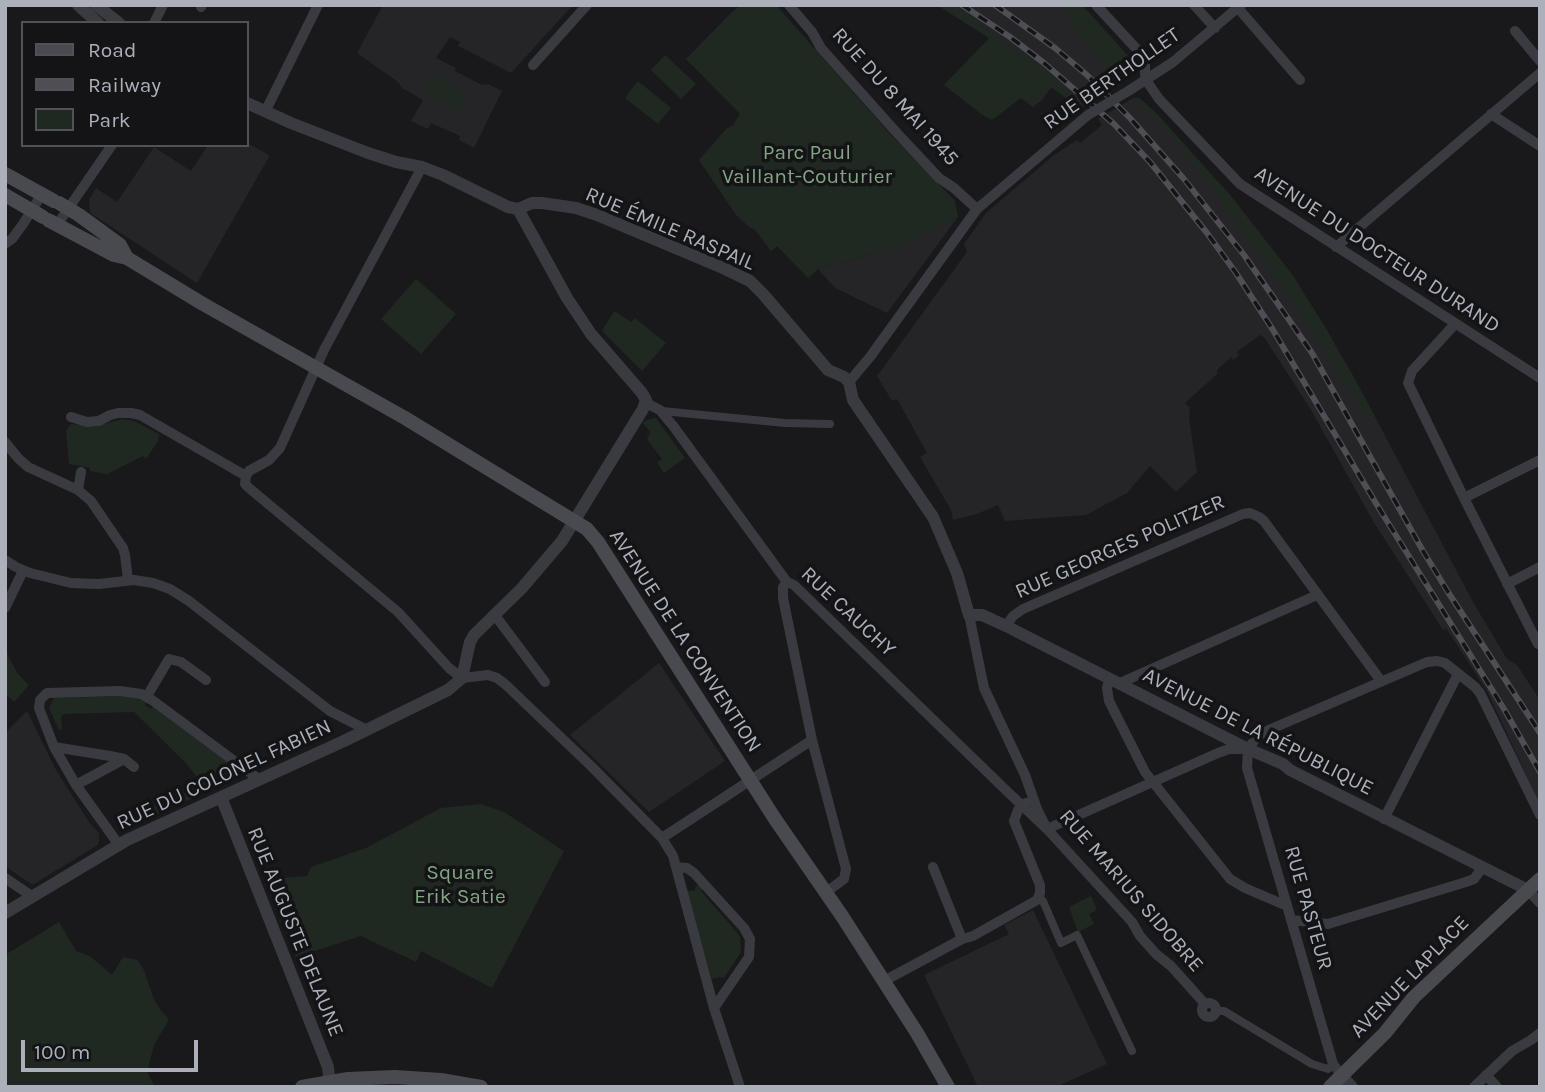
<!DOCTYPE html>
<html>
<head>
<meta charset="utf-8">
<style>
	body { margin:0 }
	#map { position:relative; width:1545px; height:1092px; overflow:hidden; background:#19191b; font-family:Karla,sans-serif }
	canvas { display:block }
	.frame { position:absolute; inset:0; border:7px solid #abb0ba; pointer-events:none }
	.legend { position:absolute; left:21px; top:21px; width:228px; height:126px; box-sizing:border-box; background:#141416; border:2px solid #505258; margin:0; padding:9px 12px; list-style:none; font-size:21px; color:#abb0ba }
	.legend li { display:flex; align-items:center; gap:14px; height:35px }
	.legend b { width:35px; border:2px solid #505258 }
	.scale { position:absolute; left:21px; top:1040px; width:177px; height:32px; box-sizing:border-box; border:4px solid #abb0ba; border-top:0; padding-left:9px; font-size:21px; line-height:24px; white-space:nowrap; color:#abb0ba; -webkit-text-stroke:5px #141416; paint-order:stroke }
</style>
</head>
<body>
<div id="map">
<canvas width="1545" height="1092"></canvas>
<div class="frame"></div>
<ul class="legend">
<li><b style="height:9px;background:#484a50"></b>Road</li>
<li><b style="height:9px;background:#4d4f55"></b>Railway</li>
<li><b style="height:19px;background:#202921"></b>Park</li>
</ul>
<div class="scale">100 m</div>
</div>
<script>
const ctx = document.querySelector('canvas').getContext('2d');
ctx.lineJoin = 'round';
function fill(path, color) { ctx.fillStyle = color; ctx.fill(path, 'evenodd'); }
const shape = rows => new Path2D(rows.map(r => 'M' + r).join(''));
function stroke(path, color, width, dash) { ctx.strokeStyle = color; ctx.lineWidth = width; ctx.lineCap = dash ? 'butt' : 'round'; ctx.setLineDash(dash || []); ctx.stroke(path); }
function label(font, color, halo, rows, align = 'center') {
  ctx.font = font + ' Karla,sans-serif'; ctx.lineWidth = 7; ctx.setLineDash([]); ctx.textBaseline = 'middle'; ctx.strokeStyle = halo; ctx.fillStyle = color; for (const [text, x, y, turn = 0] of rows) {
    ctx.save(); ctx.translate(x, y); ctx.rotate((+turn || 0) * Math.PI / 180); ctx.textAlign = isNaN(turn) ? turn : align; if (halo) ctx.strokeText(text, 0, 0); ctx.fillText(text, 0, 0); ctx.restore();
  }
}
const built = shape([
	[383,5,573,5,511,73,458,46,460,42,450,37,436,58,456,68,455,71,482,85,488,84,502,91,474,148,459,140,460,136,431,123,428,129,411,121,423,100,402,88,398,82,357,53],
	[937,5,1082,5,1129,57,1131,61,1131,68,1120,85,1079,108,990,38],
	[1133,98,1139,98,1156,113,1230,195,1292,274,1354,377,1473,602,1507,659,1517,665,1540,700,1540,804,1487,691,1446,628,1443,630,1373,521,1311,410,1264,337,1260,335,1237,352,1239,356,1233,360,1231,357,1217,370,1217,374,1185,403,1190,408,1189,418,1197,472,1176,492,1150,466,1127,493,1086,515,1005,521,998,505,977,514,953,520,951,510,920,457,927,453,897,399,892,401,877,376,967,252,964,244,986,213,1053,156,1077,140,1080,143,1096,130,1102,125,1098,119],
	[247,143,269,155,269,157,197,283,90,213,89,200,96,188,117,202,154,147,191,171,208,145,247,145],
	[958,217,887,313,835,288,818,269,900,246],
	[659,663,725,761,649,812,570,735],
	[27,711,56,770,89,822,99,833,99,841,98,845,34,884,31,884,5,866,5,733],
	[1033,910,1107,1064,1056,1087,978,1087,924,975,1009,934,1004,925]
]);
const green = shape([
	[741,5,776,5,891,135,955,201,958,217,900,246,818,269,808,278,777,246,771,251,755,230,748,226,736,215,699,160,726,129,733,125,740,114,686,59,732,12],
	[937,5,951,5,966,14,1042,68,1085,106,1079,108,1051,87,1042,100,1033,107,1021,98,992,120,981,114,944,85,989,38],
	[1058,5,1082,5,1129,57,1131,61,1131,68,1120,85],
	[665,55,696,84,681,99,651,70],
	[433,74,470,94,461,113,423,93],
	[638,81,671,108,658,124,625,98],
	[1133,98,1139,98,1156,113,1230,195,1295,279,1327,330,1375,417,1369,422,1303,317,1201,173,1175,141,1146,110],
	[416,279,456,314,421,354,381,319],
	[614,311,631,322,635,318,666,343,642,371,602,331],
	[656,418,685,458,664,473,657,463,662,459,649,442,647,437,650,435,650,432,643,423,645,421,650,419],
	[122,419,134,421,159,434,158,441,146,459,143,456,107,474,90,471,90,468,69,464,66,431,71,424,95,427],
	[5,642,8,656,18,674,29,685,14,702,5,694],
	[129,696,146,702,145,705,151,709,153,707,236,767,237,778,130,826,125,821,202,783,186,763,134,712,64,714,61,717,62,729,59,730,49,708,54,698],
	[481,804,504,812,564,851,492,988,421,951,416,962,361,936,296,957,286,928,289,923,281,878,307,876,311,867,366,848,441,808],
	[698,883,703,889,701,891,740,936,741,952,724,978,720,977,712,979,687,891,694,891],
	[1091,896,1097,910,1089,914,1094,924,1078,932,1069,907],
	[59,922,76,951,91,957,112,975,123,957,137,960,143,968,154,999,162,1012,169,1019,154,1045,147,1072,155,1087,5,1087,5,955]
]);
const pedestrian = shape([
	[662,411,785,423,830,424],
	[1039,897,1043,901,1061,943,1077,935,1132,1051],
	[1216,1011,1224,1011,1312,1064,1328,1069,1333,1064]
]);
const minor = shape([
	[789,5,812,32,821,48,897,133,939,178,954,188,977,209],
	[1096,5,1143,56,1145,63,1145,74,1146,80,1159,99,1240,184,1540,378],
	[1194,5,1215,28],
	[201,7,202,5],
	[1238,8,1300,80],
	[154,23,163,5],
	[1515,31,1540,61],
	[533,65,587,5],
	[1130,90,1173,62,1241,5],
	[265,112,318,5],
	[1491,114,1540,146],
	[57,225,112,145],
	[5,244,12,239,23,224,42,194],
	[1336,247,1540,73],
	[1455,324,1412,371,1408,383,1464,498,1538,644],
	[849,382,870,357,977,209,1088,115],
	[646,403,660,410,674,427,787,582,794,585,1012,796,1047,829],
	[71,417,87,422,99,421,110,415,118,413,131,413,140,415,246,476],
	[5,442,18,458,28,467,78,490],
	[81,472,78,490,91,501,123,548,125,555,128,580],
	[246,476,245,484,249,488,398,612,449,668,462,678,488,675,497,678,505,684,591,766,662,838,673,856,714,1008,740,1087],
	[246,476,249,471,269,460,280,448,324,350,422,167],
	[1464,498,1540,460],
	[5,560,16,567,30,573,71,583,99,584,134,580,153,583,170,589,189,601,330,711,367,730],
	[787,582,783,587,783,598,812,740,846,869,844,879,825,893],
	[1507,584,1540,567],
	[5,608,23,571],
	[494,614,545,682],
	[969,615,984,688,1025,775,1037,809,1047,829,1132,922,1140,936,1156,954,1171,966,1205,1004],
	[1006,626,1013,616,1023,609,1243,514,1250,513,1259,517,1264,521,1381,681],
	[1109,679,1107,688,1109,701,1145,772,1230,879,1245,888,1287,906],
	[1120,683,1317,595],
	[147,696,169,659,181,662,206,680],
	[54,747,110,756,124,759,134,767],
	[1248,749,1247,768,1333,1064,1342,1076],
	[76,785,124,759],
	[1384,819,1458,674],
	[1047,829,1218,753,1229,749,1248,749,1257,737,1264,732,1427,662,1437,661,1445,663,1475,687,1480,693,1540,815],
	[662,838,812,740],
	[119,845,76,785,54,747,39,708,40,700,47,693,120,691,141,694,152,700,260,780],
	[676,867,687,868,694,873,744,928,750,939,749,957,714,1008],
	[933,867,962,939],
	[5,878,33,897],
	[1528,890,1540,903],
	[1291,920,1328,924,1466,882,1474,879,1482,868],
	[884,981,962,939,973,936,1037,900,1040,893,1040,885,1014,821,1018,810,1026,803],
	'1202 1010a7 7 0 1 1 14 0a7 7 0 1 1-14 0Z',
	[1486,1075,1497,1087],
	[1474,1087,1512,1051,1531,1040,1540,1033]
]);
const tertiary = shape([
	[78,5,98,23],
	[96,5,119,23],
	[247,103,291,123,368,153,396,162,422,167,443,175,508,207,518,209,532,203,542,203,576,208,597,215,723,268,750,281,763,294,828,370,844,377,849,382,853,400,933,517,957,573,969,615,982,615,1006,626,1248,749,1283,764,1290,770,1528,890],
	[221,797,328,1067,329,1076,325,1087],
	[5,913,127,840,344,741,448,690,462,678,470,642,474,635,522,588,562,541,643,409,646,400,642,393,591,334,567,298,518,209],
	[1342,1076,1352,1087]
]);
const secondary = shape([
	[5,174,54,201],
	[5,195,43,217],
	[59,203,79,215,120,245,127,258],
	[48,220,114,255,127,258,203,304,405,418,587,529,598,542,775,819,842,916,917,1033,948,1087],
	[302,1087,348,1079,395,1077,441,1080,481,1087],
	[1330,1087,1385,1033,1414,997,1540,879]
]);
const rail = shape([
	[962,5,1010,37,1044,63,1114,124,1150,162,1207,233,1236,273,1273,330,1377,505,1504,709,1540,772],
	[995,5,1055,48,1087,75,1130,118,1184,179,1244,255,1312,353,1423,551,1448,592,1540,733]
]);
const minorBridge = shape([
	[1088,115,1130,90]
]);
const streetNames = [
	["RUE BERTHOLLET",1112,79,-35],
	["RUE DU 8 MAI 1945",895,97,48],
	["RUE ÉMILE RASPAIL",670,229,23],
	["AVENUE DU DOCTEUR DURAND",1377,250,33],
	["RUE GEORGES POLITZER",1120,547,-24],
	["RUE CAUCHY",848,612,43],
	["AVENUE DE LA CONVENTION",685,641,57],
	["AVENUE DE LA RÉPUBLIQUE",1258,732,27],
	["RUE DU COLONEL FABIEN",224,775,-25],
	["RUE MARIUS SIDOBRE",1131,891,49],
	["RUE PASTEUR",1308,908,74],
	["RUE AUGUSTE DELAUNE",295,932,68],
	["AVENUE LAPLACE",1410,977,-46]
];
const parkNames = [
	["Parc Paul",807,153],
	["Vaillant-Couturier",807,177],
	["Square",460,873],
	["Erik Satie",460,897]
];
fill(built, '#252528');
fill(green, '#202921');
stroke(pedestrian, '#3a3b40', 8);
stroke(minor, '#3a3b40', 10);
stroke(tertiary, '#3a3b40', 12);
stroke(secondary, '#484a50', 14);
stroke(rail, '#4d4f55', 6);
stroke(rail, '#141416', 3.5, [10]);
stroke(minorBridge, '#3a3b40', 10);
label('21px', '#abb0ba', '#141416', streetNames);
label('21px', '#83a584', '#141416', parkNames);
</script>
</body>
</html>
